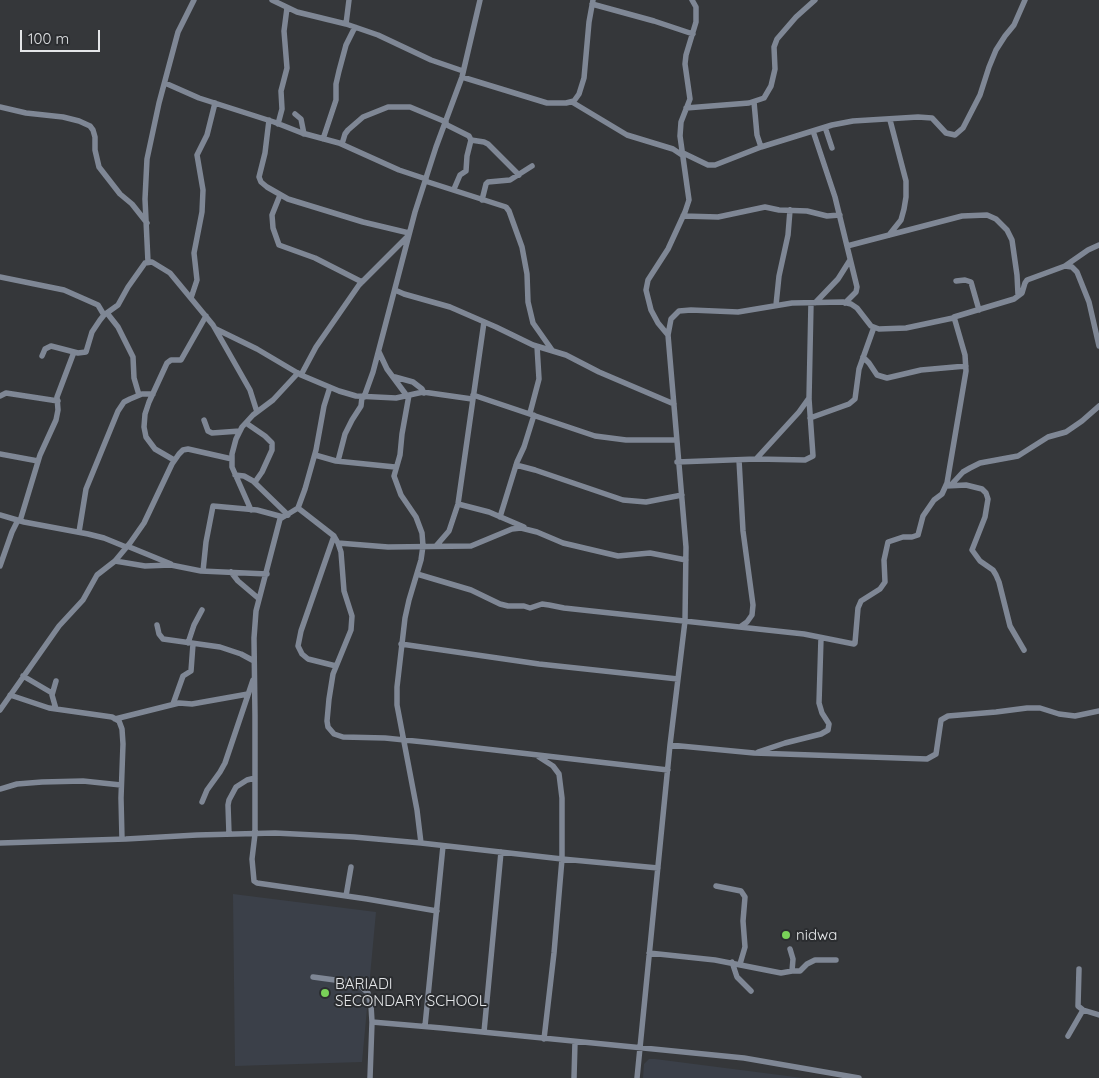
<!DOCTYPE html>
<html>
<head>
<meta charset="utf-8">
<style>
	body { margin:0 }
	#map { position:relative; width:1099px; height:1078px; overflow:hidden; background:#35373a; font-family:Quicksand,sans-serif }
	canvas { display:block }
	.scale { position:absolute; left:20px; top:30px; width:80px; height:22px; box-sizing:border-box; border:2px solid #e4e6e8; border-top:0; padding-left:6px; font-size:15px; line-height:18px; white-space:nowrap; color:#e4e6e8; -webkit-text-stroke:4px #2b2d30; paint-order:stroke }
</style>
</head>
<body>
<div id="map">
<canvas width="1099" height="1078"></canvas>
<div class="scale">100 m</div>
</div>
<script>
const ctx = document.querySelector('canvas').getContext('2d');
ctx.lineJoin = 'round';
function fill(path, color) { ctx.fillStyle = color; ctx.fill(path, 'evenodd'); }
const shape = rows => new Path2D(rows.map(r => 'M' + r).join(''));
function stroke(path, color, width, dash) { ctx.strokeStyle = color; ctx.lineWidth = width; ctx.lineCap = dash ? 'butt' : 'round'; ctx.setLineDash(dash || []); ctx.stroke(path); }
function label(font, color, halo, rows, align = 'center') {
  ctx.font = font + ' Quicksand,sans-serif'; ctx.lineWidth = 4; ctx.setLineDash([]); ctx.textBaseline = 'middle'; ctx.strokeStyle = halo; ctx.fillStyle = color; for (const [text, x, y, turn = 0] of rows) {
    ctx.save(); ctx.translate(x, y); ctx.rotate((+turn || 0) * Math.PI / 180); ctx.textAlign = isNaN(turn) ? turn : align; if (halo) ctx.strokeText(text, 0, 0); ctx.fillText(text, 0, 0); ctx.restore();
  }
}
const built = shape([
	[233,894,376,912,362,1062,235,1066],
	[649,1059,655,1059,803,1078,643,1078,644,1064]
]);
const minor = shape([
	[272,0,297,12,346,24,378,35,431,60,463,71],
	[592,4,654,21,693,34],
	[346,24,349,0],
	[462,77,547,103,566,103,574,101,579,94,584,78,589,22,593,0],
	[165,83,199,98,274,122,302,133,339,143,399,170,426,179],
	[572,102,627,135,673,149,682,155],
	[754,102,757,135,761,147],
	[0,107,26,113,63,117,79,121,90,126,93,130,95,137,95,150,99,167,120,194,132,204,147,223],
	[686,108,749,103,764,98,771,86,775,69,774,47,777,39,796,17,815,0],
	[295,114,301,119,304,134],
	[269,120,265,153,259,177,261,182,267,187,288,199,363,222,409,233],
	[278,124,282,109,281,91,287,68,284,31,287,8],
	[445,124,469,136,471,140,467,156,466,171,460,175,454,189],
	[825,127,832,148],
	[813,131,835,197,857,287,856,292,845,303],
	[323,139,336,100,336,84,339,71,346,45,355,27],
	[471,140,484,142,488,144,519,175],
	[342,144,345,134,348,130,363,117,388,107,410,107,446,122],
	[681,152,708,165,715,165,761,147,832,125,853,121,918,117,932,118,946,133,955,135,963,128,980,95,989,67,996,50,1005,36,1014,25,1025,0],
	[425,181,506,207,509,211,522,247,527,274,528,302,533,323,552,350],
	[280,195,272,215,273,228,279,245,315,258,362,282],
	[482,200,486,184,488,182,510,180,532,166],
	[683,216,718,217,765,207,779,210,807,211,827,216,840,215],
	[889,235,901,220,904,209,906,197,906,181,890,120],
	[847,246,962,216,987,215,996,219,1007,230,1012,240,1017,275,1018,294],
	[148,262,145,199,147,159,159,103,178,32,194,0],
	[1065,266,1088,250,1099,245],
	[0,277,64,290,98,305,104,315],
	[956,281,965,280,971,282,979,310],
	[395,290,404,294,450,307,496,327,533,345,566,355,599,372,674,404],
	[191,298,197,280,194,253,202,212,203,190,197,155,207,135,215,103],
	[815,303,838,279,850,260],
	[776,305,779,276,788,235,790,210],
	[107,313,118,327,133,357,134,378,139,395],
	[216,329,257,349,301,375,339,391,356,396,396,398,423,392,472,399],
	[668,335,658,323,651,310,646,290,648,280,668,249,685,212,689,200,680,136,681,122,690,99,685,64,686,55,696,22,696,7,692,0],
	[379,352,387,369,407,396],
	[42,356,45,349,51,346,78,353,86,352,92,332,100,320,104,315,118,305,128,287,145,263,152,262,170,273,213,325,250,390,257,412],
	[863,357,869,363,877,375,887,378,921,370,966,366],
	[301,375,316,347,359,285,407,237],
	[395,377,413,382,422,389,424,393],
	[330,387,324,406,316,450,305,489,298,508,280,519,256,611,254,638,255,716,255,834,252,859,254,881,257,883,367,899,437,911],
	[409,395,402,434,400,455,394,476,401,495,416,517,422,533,423,546,421,560,409,600,405,618,397,687,397,705,417,810,421,843],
	[473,395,595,436,626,440,676,440],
	[0,396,6,393,58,401],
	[364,397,373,372,415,212,436,147,462,77,480,0],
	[530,413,539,379,537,346],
	[810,418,849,404,855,399,859,369,874,327],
	[204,420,208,431,212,433,240,431],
	[246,423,265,436,272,443,272,450,262,472,255,482],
	[0,454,38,461],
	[315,455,336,461,395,467],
	[756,459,799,412,809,398],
	[174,460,155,449,146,437,144,427,145,414,149,402,167,363,171,360,181,360,206,316],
	[739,460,743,531,753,605,752,615,747,622,740,627],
	[338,461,345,434,352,420,361,406,362,397],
	[677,462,756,459,805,460,813,456,809,399,811,303],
	[516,465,535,470,623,500,646,502,682,495],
	[235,475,244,476,253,481,288,515],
	[951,485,963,472,970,468,980,463,1018,456,1048,437,1066,432,1082,421,1099,406],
	[946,486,966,485,982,489,986,493,988,499,985,517,972,550,980,561,993,570,996,575,999,582,1010,626,1024,650],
	[458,504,489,512,524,527],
	[298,508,334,536,338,543,341,552,344,591,352,616,351,630,333,674,329,699,327,721,328,727,334,734,343,737,385,738,434,743,668,770],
	[251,510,232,467,232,454,236,439,242,427,253,415,273,400,298,373],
	[0,515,24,522,88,534,104,538,126,547],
	[500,517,517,462,524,447,534,415],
	[20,521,40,455,56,420,58,410,57,397,74,352],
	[79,532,86,489,118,411,124,402,130,399,142,394,153,394],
	[334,536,301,631,298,646,302,654,308,659,336,666],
	[338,543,388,547,471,546,512,529,521,528,537,532,563,543,618,556,650,553,686,560],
	[127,546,171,564],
	[436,546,449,531,458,504,484,322],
	[115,561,145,566,171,565,201,571,267,574],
	[0,566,12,532,18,520],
	[203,571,206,542,213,506,257,510,283,517],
	[231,572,238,581,258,598],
	[417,574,471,590,500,604,508,606,524,606,530,608,542,604,549,605,564,608,804,634,854,644,855,643,858,608,861,601,880,589,885,582,884,560,888,542,903,537,912,537,918,535,923,516,934,500,942,494,947,483,966,371,965,355,954,317,1014,299,1022,293,1025,283,1027,280,1065,266,1072,267,1077,272,1089,302,1099,346],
	[157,625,159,634,163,639,220,647,241,654,254,661],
	[188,643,194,625,202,610],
	[401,644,539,664,678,679],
	[23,676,52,693],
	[56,681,52,695,56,709],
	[10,695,49,708,112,717,119,721,122,729,123,744,121,798,122,839],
	[173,704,183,676,191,671,193,644],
	[0,710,59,626,83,600,97,575,115,561,130,543,144,523,172,464,179,454,183,450,188,449,232,459],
	[115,719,179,703,192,704,248,694],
	[670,745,754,753,927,759,936,754,941,720,948,716,996,712,1027,708,1040,708,1059,714,1075,716,1099,711],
	[758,752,785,743,821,734,828,730,829,724,822,713,819,703,821,638],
	[539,757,553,766,559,774,562,798,562,859,554,953,544,1039],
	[0,789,17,784,42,782,83,781,121,785],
	[202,802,207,790,220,772,225,763,253,680],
	[229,834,228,805,229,800,236,787,247,780,255,778],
	[0,843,126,839,197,835,275,833,354,837,421,843,562,859,658,868],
	[716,886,741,891,745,897,743,921,745,947,740,964],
	[346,896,351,867],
	[649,953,715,960,781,973,792,971,793,959,790,949],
	[732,962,737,977,751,991],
	[1079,969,1078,1006,1083,1010,1099,1015],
	[792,971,800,971,807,964,815,960,836,960],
	[313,977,357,983,368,993,371,1005,372,1022,370,1078],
	[372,1022,442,1028,744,1058,859,1078],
	[425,1026,443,846],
	[484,1032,501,852],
	[1068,1036,1083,1010],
	[574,1078,575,1042],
	[637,1078,670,745,685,621,686,547,668,335,671,319,679,311,691,310,738,312,792,303,843,302,851,304,857,308,871,326,879,329,906,328,953,318]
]);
const markers = [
	[786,935,5,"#79d158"],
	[325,993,5,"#79d158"]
];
const poiNames = [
	["nidwa",796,935],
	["BARIADI",335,984],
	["SECONDARY SCHOOL",335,1001]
];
fill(built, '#3b4049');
stroke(minor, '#7f8795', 5.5);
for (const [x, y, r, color] of markers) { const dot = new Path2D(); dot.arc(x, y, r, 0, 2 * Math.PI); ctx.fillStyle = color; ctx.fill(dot); stroke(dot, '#2b2d30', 2); }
label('15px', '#e4e6e8', '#2b2d30', poiNames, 'left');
</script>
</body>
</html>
